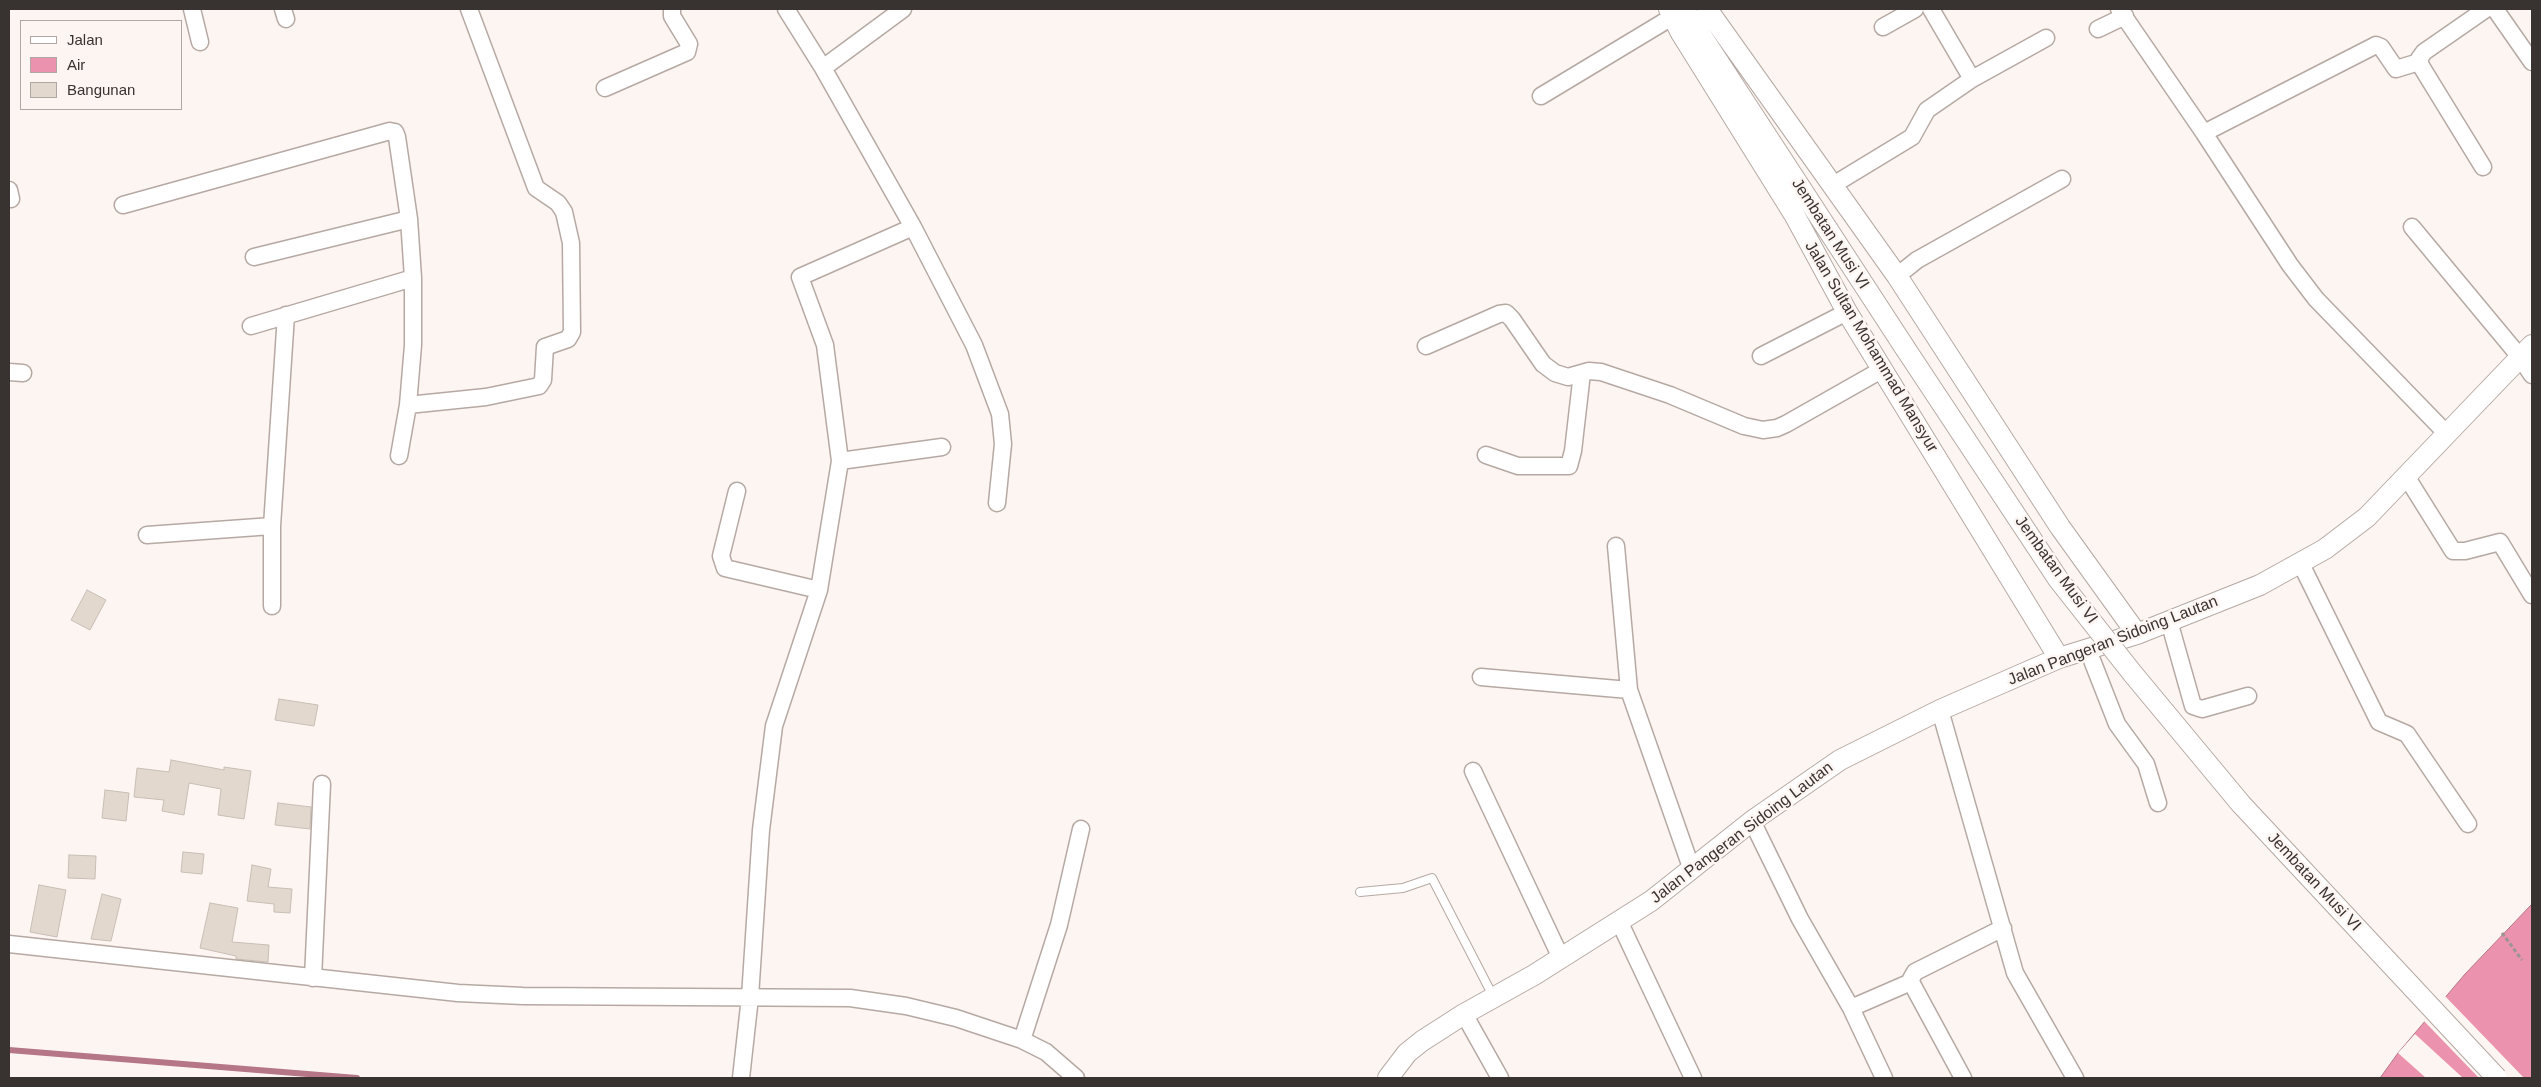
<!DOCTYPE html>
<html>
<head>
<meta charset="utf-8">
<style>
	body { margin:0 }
	#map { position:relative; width:2541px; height:1087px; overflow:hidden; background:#fdf5f1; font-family:Arial,sans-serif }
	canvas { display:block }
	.frame { position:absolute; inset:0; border:10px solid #383331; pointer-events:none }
	.legend { position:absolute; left:20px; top:20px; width:162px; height:90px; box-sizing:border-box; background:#fdf5f1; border:1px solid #aea7a4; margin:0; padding:6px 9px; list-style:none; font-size:15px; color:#383331 }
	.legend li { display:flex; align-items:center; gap:10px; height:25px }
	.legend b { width:25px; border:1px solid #aea7a4 }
</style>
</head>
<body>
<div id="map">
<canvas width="2541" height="1087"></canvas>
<div class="frame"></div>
<ul class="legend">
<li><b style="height:6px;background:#fff"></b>Jalan</li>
<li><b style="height:14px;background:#eb93ae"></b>Air</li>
<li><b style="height:14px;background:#e2d8ce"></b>Bangunan</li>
</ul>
</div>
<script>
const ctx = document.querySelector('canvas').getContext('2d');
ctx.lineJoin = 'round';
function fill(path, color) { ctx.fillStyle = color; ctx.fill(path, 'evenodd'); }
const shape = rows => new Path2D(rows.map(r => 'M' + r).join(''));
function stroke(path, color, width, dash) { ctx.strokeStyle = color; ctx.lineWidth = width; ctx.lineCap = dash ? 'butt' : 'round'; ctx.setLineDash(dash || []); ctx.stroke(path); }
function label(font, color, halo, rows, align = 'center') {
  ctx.font = font + ' Arial,sans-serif'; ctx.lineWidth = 5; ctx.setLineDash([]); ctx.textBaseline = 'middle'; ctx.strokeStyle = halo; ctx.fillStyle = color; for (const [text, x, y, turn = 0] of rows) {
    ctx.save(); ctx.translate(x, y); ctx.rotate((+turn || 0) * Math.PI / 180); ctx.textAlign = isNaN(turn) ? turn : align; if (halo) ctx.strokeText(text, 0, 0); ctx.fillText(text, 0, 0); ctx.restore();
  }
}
const water = shape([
	[2532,904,2532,1078,2380,1078,2398,1053,2465,974,2532,904]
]);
const pier = shape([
	[2444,995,2524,1078,2479,1078,2423,1020],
	[2415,1034,2463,1078,2426,1078,2398,1053]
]);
const stream = shape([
	[9,1050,357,1078]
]);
const building = shape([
	[87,590,106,600,90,630,71,620,87,590],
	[279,699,318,705,314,726,275,720,279,699],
	[171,760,224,770,224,767,251,771,244,819,218,815,221,789,189,783,184,815,162,811,164,800,134,797,137,768,169,772,171,760],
	[105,790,129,793,126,821,102,818,105,790],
	[278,803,311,807,310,829,275,825,278,803],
	[183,852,204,854,202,874,181,872,183,852],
	[69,855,96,856,95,879,68,878,69,855],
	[252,865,271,869,268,887,292,889,290,913,274,912,274,904,247,901,252,865],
	[39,885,66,890,57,937,30,932,39,885],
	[102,894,121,899,111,941,91,939,102,894],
	[210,903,238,908,232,942,269,945,268,962,236,959,236,956,200,948,210,903]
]);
const path = shape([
	[2502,933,2522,960]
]);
const service = shape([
	[1360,892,1403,888,1432,878,1493,996]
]);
const minor = shape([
	[192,9,200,42],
	[283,9,286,19],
	[786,9,823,68,913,227,974,345,1000,414,1003,444,997,503],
	[1931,9,1972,79],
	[2119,9,2204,133,2290,265,2316,299,2446,433],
	[2495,9,2532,62],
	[1883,27,1915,9],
	[2098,29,2125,16],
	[823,68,903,9],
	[605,88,687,52,689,44,672,16,672,9],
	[1541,96,1672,17],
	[2204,133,2376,45,2381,47,2396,69,2419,62],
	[2483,167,2421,66,2419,59,2424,52,2486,9],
	[1833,185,1912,137,1927,110,1972,79,2046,38],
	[9,190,11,199],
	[123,205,390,131,395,132,397,137,409,219,413,278,413,345,408,405,399,456],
	[2412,227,2520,357,2532,375],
	[254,257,409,219],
	[1897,276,1917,260,2062,179],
	[251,326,413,278],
	[1426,346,1499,314,1506,313,1512,319,1543,364,1555,373,1568,377,1589,371,1601,372,1670,395,1744,426,1763,430,1777,428,1786,424,1883,369],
	[1761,356,1847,312],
	[9,372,23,373],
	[408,405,486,397,539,386,543,380,545,347,568,339,572,332,571,243,564,212,558,203,536,188,469,9],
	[1486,455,1518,466,1569,466,1573,451,1582,373],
	[840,461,942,447],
	[2406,476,2453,551,2465,551,2500,542,2532,595],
	[737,491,721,556,725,568,819,590],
	[147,535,272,526],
	[1616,546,1629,690,1692,870],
	[2301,564,2379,722,2407,734,2468,824],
	[272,606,272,526,286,315],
	[2169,621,2193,706,2202,709,2248,696],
	[2088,650,2117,724,2146,764,2158,803],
	[1481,677,1629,690],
	[1940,710,2015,973,2075,1078],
	[1473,771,1561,958],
	[1752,821,1800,919,1851,1008,1884,1078],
	[1619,921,1693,1078],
	[9,944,458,993,523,996,850,998,906,1006,956,1018,1022,1040],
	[313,978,322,784],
	[1851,1008,1911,982],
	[1464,1014,1500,1078],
	[741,1078,750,997,761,830,774,726,819,590,840,461,825,345,800,277,913,227],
	[1076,1078,1046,1052,1022,1040,1059,925,1081,829],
	[1963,1078,1911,982,1911,979,1915,972,2003,928]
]);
const tertiary = shape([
	[1669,9,1681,33,1795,216,1847,312,2059,658],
	[1684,9,1905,348],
	[1707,9,1897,276,2060,527,2137,634],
	[1388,1078,1407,1053,1422,1041,1464,1014,1534,975,1651,901,1752,821,1840,760,1940,710,2059,658,2137,634,2260,585,2325,549,2367,517,2532,345]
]);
const tertiaryBridge = shape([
	[1905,348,2058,579,2133,674,2241,804,2497,1078]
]);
const streetNames = [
	["Jembatan Musi VI",1830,234,57],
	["Jalan Sultan Mohammad Mansyur",1871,347,59],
	["Jembatan Musi VI",2056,570,54],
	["Jalan Pangeran Sidoing Lautan",2113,641,-21],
	["Jalan Pangeran Sidoing Lautan",1742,833,-37],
	["Jembatan Musi VI",2314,882,47]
];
fill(water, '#eb93ae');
stroke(water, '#b57688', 1);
fill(pier, '#fdf5f1');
stroke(stream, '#b57688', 6);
fill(building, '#e2d8ce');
stroke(building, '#c8beb5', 1);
stroke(service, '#b6a9a3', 10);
stroke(minor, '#b6a9a3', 19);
stroke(tertiary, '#b6a9a3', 22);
stroke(path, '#9b9491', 3, [4, 2.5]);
stroke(service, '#fff', 8);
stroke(minor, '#fff', 16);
stroke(tertiary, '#fff', 20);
stroke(tertiaryBridge, '#b6a9a3', 22, []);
stroke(tertiaryBridge, '#fff', 20);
label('16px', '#383331', '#fdf5f1', streetNames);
</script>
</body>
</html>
